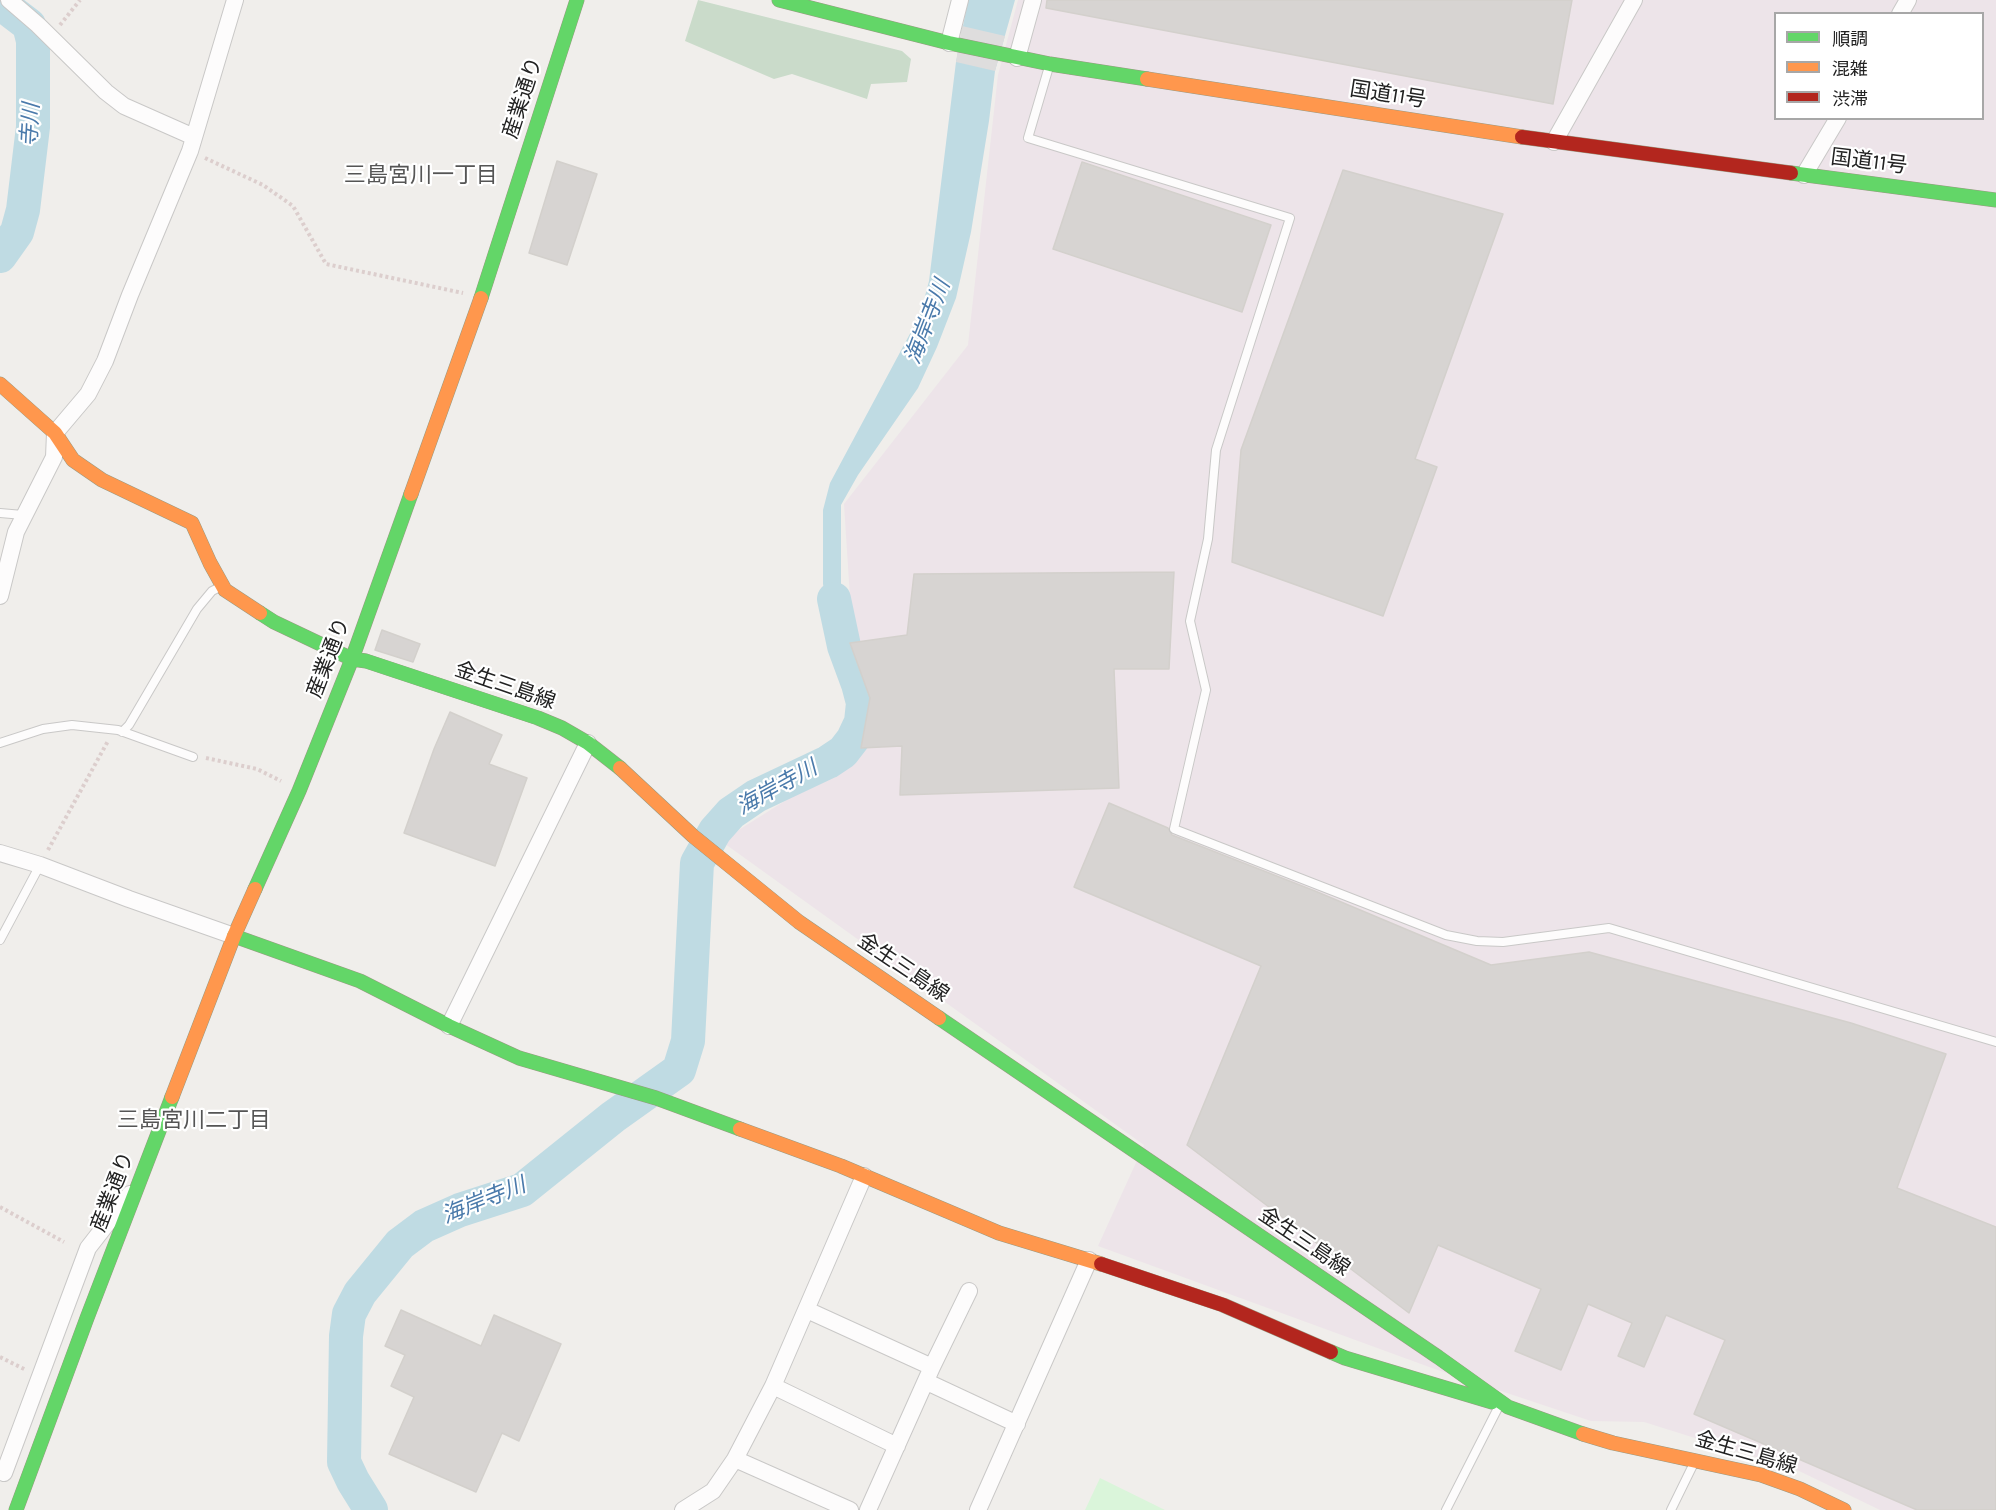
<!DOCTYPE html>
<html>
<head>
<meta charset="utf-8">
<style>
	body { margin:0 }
	#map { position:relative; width:1996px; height:1510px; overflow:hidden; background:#f0eeeb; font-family:Karla,"Noto Sans JP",sans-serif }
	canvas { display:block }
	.legend { position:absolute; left:1774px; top:12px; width:210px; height:108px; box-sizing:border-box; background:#fff; border:2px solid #a7a7a7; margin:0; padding:8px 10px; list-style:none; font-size:18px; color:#222 }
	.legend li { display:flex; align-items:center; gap:12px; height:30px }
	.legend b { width:30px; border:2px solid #a7a7a7 }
</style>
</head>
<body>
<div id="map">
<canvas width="1996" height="1510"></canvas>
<ul class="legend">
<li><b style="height:8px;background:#63d668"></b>順調</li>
<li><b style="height:8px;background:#ff974d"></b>混雑</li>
<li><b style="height:8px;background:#b3261e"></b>渋滞</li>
</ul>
</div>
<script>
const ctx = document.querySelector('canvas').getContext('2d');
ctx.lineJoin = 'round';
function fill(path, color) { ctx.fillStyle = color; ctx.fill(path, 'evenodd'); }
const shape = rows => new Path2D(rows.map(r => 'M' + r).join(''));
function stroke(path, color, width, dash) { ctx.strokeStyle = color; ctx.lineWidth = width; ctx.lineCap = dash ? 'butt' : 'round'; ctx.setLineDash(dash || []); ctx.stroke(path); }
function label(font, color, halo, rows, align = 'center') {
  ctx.font = font + ' Karla,"Noto Sans JP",sans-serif'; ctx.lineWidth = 4.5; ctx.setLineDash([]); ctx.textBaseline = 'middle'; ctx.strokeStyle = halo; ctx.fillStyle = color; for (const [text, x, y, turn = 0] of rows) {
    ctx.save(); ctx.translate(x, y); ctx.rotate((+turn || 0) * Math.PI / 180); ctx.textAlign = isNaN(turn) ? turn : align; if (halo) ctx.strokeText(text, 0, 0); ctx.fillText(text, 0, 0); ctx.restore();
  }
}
const industrial = shape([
	[1018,0,1996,0,1996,1510,1880,1510,1797,1470,1644,1422,1591,1421,1432,1368,1098,1246,1144,1145,721,841,860,754,844,504,968,345,998,75],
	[1776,14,1982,14,1982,118,1776,118]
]);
const cemetery = shape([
	[698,0,902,51,911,59,907,82,871,84,867,99,792,74,774,79,685,41]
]);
const park = shape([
	[1100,1478,1165,1510,1085,1510]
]);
const water = shape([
	[968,0,1015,0,995,71,989,121,971,232,956,298,937,347,918,388,858,475,841,505,841,588,856,639,844,646,839,645,828,608,823,584,823,510,830,483,920,315,929,281,956,62]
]);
const pier = shape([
	[962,26,1005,36,995,71,956,62]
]);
const river = shape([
	[0,3,29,25,33,41,33,127,23,210,17,232,0,256],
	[371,1510,353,1481,344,1462,346,1336,349,1314,360,1293,400,1244,424,1226,460,1210,522,1190,613,1117,679,1070,688,1041,697,863,715,831,731,813,756,796,828,762,843,752,853,739,861,722,863,703,858,684,844,646,834,599]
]);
const building = shape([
	[1047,0,1572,0,1553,104,1046,8,1047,0],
	[557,161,597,174,567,265,529,253,557,161],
	[1082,162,1271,225,1242,312,1053,249,1082,162],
	[1343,170,1503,214,1415,459,1437,467,1383,616,1232,562,1241,450,1343,170],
	[1174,572,1169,669,1114,669,1119,788,900,795,902,746,861,748,870,698,850,643,907,635,914,574,1174,572],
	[382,630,420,644,413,662,375,650,382,630],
	[450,712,502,735,489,764,527,778,495,866,404,833,434,749,450,712],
	[1109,803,1168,828,1172,835,1315,891,1491,965,1589,952,1851,1023,1946,1054,1897,1188,1996,1227,1996,1510,1917,1510,1694,1414,1725,1340,1666,1315,1644,1367,1618,1356,1632,1323,1588,1304,1561,1370,1515,1351,1541,1289,1438,1245,1409,1313,1187,1145,1261,966,1074,887,1109,803],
	[401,1310,481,1346,494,1315,561,1344,519,1441,502,1433,476,1492,389,1454,414,1397,391,1386,405,1355,385,1346,401,1310]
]);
const path = shape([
	[60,25,80,0],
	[205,158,263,185,293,206,326,264,463,293],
	[206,758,257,769,281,781],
	[48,850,108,741],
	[0,1207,64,1242],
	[0,1357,26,1370]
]);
const lane = shape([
	[1048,70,1028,138,1290,218,1216,450,1208,539,1190,621,1206,690,1174,829,1446,935,1477,941,1503,942,1609,928,1996,1042],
	[0,513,23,515],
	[122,732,129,725,197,609,212,591,222,586],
	[0,743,43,729,72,725,118,730,193,757],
	[0,940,40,865],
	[1446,1510,1500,1404],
	[1671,1510,1694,1463]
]);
const street = shape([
	[9,0,38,25,106,92,124,106,194,137],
	[1900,14,1908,0],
	[949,43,960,0],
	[1017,58,1033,0],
	[1554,142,1634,0],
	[1804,175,1838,118],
	[0,596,16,532,54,457,55,433,88,394,105,361,130,295,190,151,235,0],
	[0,853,40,865,129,899,234,936],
	[449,1026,588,743],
	[807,1310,932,1367],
	[927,1382,1017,1424],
	[773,1386,897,1446],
	[735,1459,850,1510],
	[4,1473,88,1248,130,1194],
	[683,1510,713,1491,735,1459,773,1386,864,1176],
	[868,1510,932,1367,969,1291],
	[978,1510,1089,1260]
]);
const fast = shape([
	[779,0,949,43,1050,64,1147,79],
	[1791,173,1996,200],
	[481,298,577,0],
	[260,613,274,622,352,659,366,661,538,718,562,728,588,743,620,768],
	[255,889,299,791,352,659,411,494],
	[234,936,360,981,449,1026,519,1058,656,1098,740,1129],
	[939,1018,1438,1357,1508,1407,1583,1434],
	[1331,1352,1345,1358,1492,1402],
	[16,1510,87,1318,172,1097]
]);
const slow = shape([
	[1147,79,1522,137],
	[0,384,55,433,73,460,102,480,192,523,210,563,225,590,260,613],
	[411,494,481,298],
	[620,768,693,836,799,922,939,1018],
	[172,1097,234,936,255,889],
	[740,1129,841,1166,999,1233,1101,1264],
	[1583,1434,1613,1443,1761,1475,1800,1489,1844,1510]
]);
const jam = shape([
	[1522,137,1791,173],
	[1101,1264,1223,1305,1331,1352]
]);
const streetNames = [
	["国道11号",1388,95,9],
	["産業通り",523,98,-72],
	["国道11号",1869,162,7],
	["産業通り",329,658,-69],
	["金生三島線",505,686,19],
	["金生三島線",903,968,34],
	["産業通り",113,1192,-69],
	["金生三島線",1304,1242,34],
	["金生三島線",1746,1453,16]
];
const waterNames = [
	["寺川",31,125,-87],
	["海岸寺川",928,322,-69],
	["海岸寺川",777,788,-29],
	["海岸寺川",484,1201,-22]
];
const neighbourhoodNames = [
	["三島宮川一丁目",421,176],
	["三島宮川二丁目",194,1121]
];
fill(industrial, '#ede4e9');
fill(cemetery, '#cadbca');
fill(park, '#daf5da');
fill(water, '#bfdbe3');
fill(pier, '#dedddd');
stroke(river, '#bfdbe3', 34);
fill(building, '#d7d4d2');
stroke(building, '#d3d0cc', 1.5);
stroke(lane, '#c9c8c7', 10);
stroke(street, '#c9c8c7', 18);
stroke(fast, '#999a82', 15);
stroke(slow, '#999a82', 15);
stroke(jam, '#999a82', 15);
stroke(path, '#dccecd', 4, [3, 3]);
stroke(lane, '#fdfcfc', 8);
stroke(street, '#fdfcfc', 16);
stroke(fast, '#63d668', 14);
stroke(slow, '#ff974d', 14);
stroke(jam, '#b3261e', 14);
label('21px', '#222', '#fff', streetNames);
label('italic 22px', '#4a7aab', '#fff', waterNames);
label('22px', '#555', '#fff', neighbourhoodNames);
</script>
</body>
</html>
